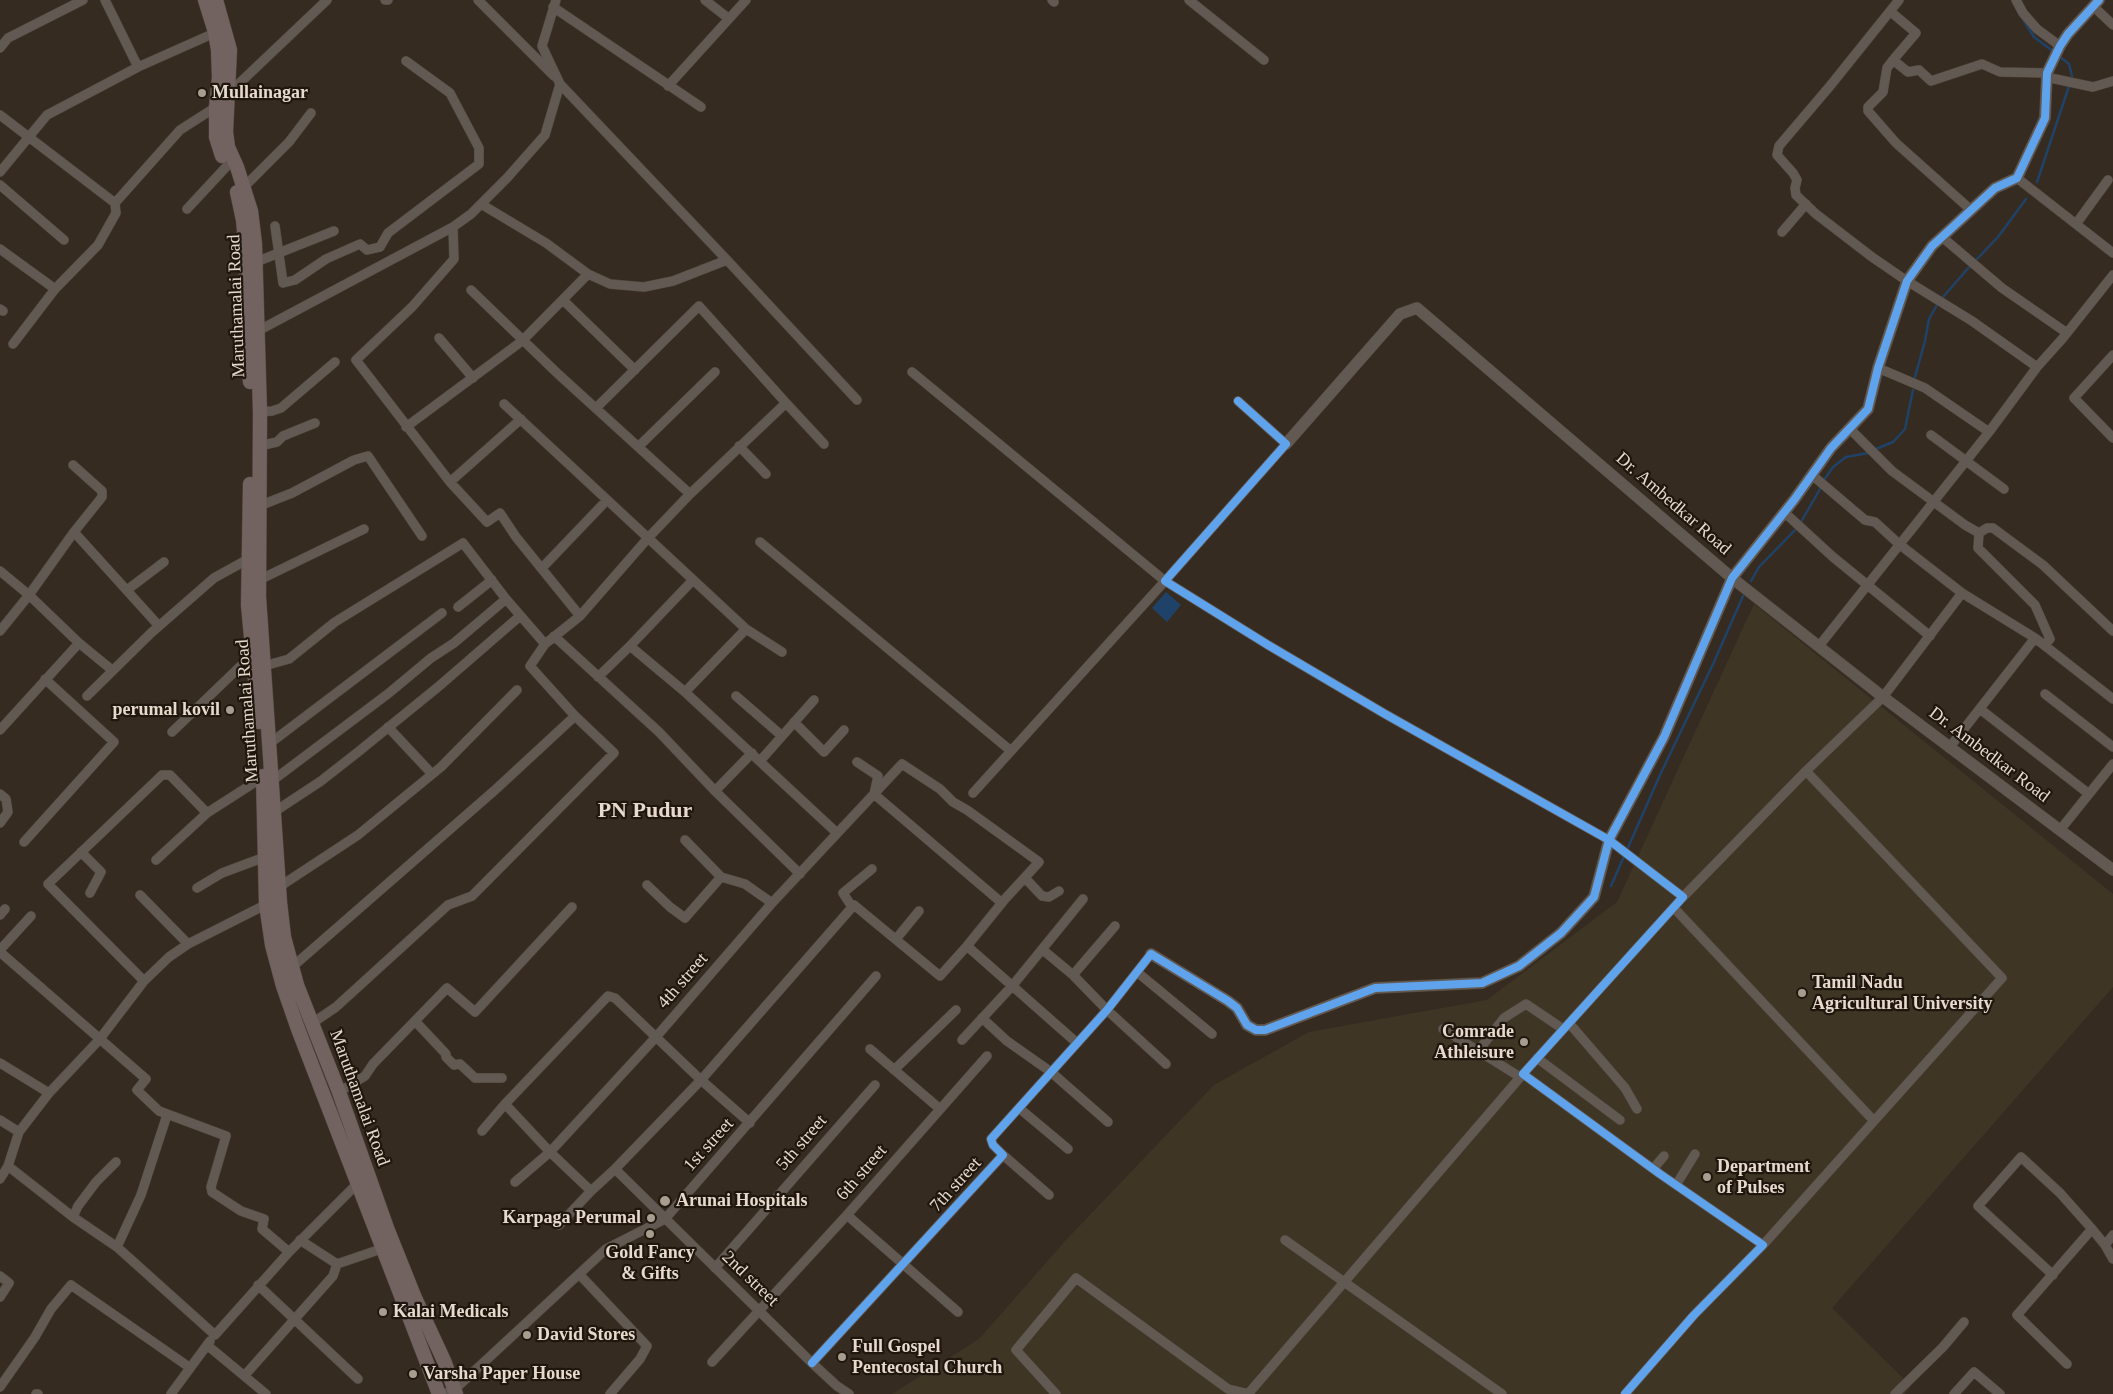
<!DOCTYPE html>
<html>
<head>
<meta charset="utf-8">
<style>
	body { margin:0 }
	canvas { display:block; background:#362b20 }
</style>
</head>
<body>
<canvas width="2113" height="1394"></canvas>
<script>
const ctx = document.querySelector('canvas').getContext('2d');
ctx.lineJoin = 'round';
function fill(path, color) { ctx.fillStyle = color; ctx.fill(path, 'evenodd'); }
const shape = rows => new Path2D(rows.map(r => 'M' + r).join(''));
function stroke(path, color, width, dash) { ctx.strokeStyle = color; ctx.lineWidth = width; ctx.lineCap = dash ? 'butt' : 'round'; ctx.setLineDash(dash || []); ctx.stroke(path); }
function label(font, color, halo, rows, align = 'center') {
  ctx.font = font + ' "Times New Roman",serif'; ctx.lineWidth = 4.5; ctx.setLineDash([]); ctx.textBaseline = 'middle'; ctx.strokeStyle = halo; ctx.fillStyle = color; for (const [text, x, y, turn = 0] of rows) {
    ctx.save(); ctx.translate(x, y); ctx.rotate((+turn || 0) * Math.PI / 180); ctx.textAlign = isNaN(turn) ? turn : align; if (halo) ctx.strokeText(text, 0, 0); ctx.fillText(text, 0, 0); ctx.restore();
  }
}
const education = shape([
	[1754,604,2113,894,2113,987,1832,1308,1911,1386,1905,1394,892,1394,979,1339,1066,1240,1214,1085,1309,1032,1487,1000,1617,902]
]);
const water = shape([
	[1166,592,1181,605,1167,622,1152,608]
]);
const stream = shape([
	[2016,8,2034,37,2054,52],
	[2059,56,2069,64,2072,76],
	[2037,182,2069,86],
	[1977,259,1998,237,2026,199],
	[1943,297,1970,266],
	[1915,377,1925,341,1929,319,1937,305],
	[1876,449,1893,442,1905,429,1913,390],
	[1824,480,1833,467,1846,457,1869,453],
	[1801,522,1820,489],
	[1751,581,1759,567,1796,529],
	[1611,886,1660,775,1714,662,1743,596]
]);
const minor = shape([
	[105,0,138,67],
	[385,0,388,0],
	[478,0,554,76],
	[705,0,728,18],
	[1052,0,1054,2],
	[1189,0,1264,60],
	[1899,0,1830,86,1779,146,1777,155,1793,173,1797,180,1795,188,1796,195,1816,214,1872,257,1907,281,1972,321,2037,367,2063,338,2113,275],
	[2016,0,2023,13,2037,29,2060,46],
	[2093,6,2113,25],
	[553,7,701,107],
	[1891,12,1916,33,1893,60,1908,72,1919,70,1931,81,1982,64,2000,72,2047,73],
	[0,48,8,38,83,0],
	[1893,60,1887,68,1883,92,1868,107,1868,111,1896,143,1971,210],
	[2046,77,2093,87,2113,81],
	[560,84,727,260,857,400],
	[668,86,746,0],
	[228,94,327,0],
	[0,115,115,203,116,213,98,245,55,289,13,344],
	[0,172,47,115,138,67,219,31],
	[2017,178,2113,253],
	[0,185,64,240],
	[244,187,289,142,311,113],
	[115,203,180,130,216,107],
	[481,204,546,243,588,274,610,284,644,287,673,281,727,260],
	[187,209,227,166],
	[2076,224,2108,180],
	[275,226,283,283,295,280,326,259,360,244,367,250,380,247,388,233,479,164,479,148,450,93,406,61],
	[453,227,454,259,412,307,356,360,450,482,487,522,500,513,516,537,580,616],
	[1782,232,1806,204],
	[1942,237,2002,288,2067,333],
	[0,249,55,289],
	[256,262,334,231],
	[563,300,635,370],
	[0,309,3,311],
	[254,333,453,227,471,214,507,178,545,135,560,84,542,46,556,0],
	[439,338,473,378],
	[2113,355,2074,398,2113,438],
	[1878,368,1925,388,1989,432],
	[912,372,1165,581,973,793],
	[1238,401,1286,444,1165,581,1268,645,1385,714,1609,840,1683,897,1523,1074,1660,1174,1763,1245,1694,1315,1625,1394],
	[786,403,824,444],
	[504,404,746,629,685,692,837,833],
	[596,408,699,306,786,403,690,494],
	[260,412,272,411,281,408,335,362],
	[406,427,522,341,588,274],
	[1850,429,1892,471,1965,525,1979,533,1987,528,1993,528,2043,565,2113,631],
	[1931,435,2004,489],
	[259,446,277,442,283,436,315,423],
	[639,446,715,372],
	[739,446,766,474],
	[73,465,102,491,102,497,74,532],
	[1812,475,1865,520,1875,522,1899,544,1962,593,2035,638],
	[450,482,521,419],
	[259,506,292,493,354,460,368,456,422,536],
	[1785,513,1833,557,1930,636],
	[1979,533,1978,548,2035,605,2050,639,2044,645],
	[760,542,1011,751],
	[542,568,607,500],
	[0,571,29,595,74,532,159,626],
	[259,580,364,529],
	[127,590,164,562],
	[458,607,492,580],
	[746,629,782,652],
	[0,631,29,595,79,643,112,670],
	[554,636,659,732,715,791,800,874],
	[1819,646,1989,432,2037,367],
	[264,666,289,659,335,622,463,543,506,599,545,644],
	[598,677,630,646],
	[685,692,630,646,692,581],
	[2045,694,2113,747],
	[87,696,151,633,214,578,252,557],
	[736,696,782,736],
	[1980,709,2089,794],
	[794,722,824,752,844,730],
	[388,727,432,774],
	[0,730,79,643],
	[172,732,251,656],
	[269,744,442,613],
	[1949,748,2035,638,2113,699],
	[760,761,814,700],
	[857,762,878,776,874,794,1002,903],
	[272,781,389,693,431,658,454,643,506,599],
	[715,791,752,753],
	[0,794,6,799,8,812,0,823],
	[274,812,321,781,358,752,438,687,520,616],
	[2060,830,2113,764],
	[685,840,721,877,745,884,772,903],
	[24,842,114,742,45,679],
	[81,852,101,872,90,893],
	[156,860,207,813],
	[1025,878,1042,896,1049,897,1059,891],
	[647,885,670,907,685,918,721,877],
	[279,887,358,835,441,767,517,690],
	[197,888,222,873,265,857],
	[140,895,188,944],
	[1683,897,1806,771,1883,697,1962,593],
	[269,903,188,944,169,957,144,981,99,1040,49,1093,19,1132,8,1166,73,1217,117,1247,215,1335,289,1252,361,1180],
	[852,907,843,893,872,869],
	[1674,908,1874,1121],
	[0,915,5,909],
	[896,939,919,911],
	[0,950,31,916],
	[1043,950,1073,975,1107,1010,1166,1064],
	[0,952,146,1079,137,1090,159,1111,226,1136,211,1187,212,1192,241,1211,264,1219,262,1229,289,1252],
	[291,968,495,790,575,716,530,666,545,644,580,616,648,538,690,494,557,373,471,290],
	[1137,972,1212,1034],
	[1073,975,1115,926],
	[144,981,48,884,162,775,170,775,207,813,263,777],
	[982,1018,1007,1041,1051,1072,1108,1122],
	[415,1021,446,1054,446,1057,454,1065,460,1064,475,1078,502,1078],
	[1569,1023,1625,1088,1637,1109],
	[311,1024,336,1007,448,905,472,896,614,753,575,716],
	[1443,1029,1520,1077],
	[962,1040,1013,985,1083,899],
	[870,1049,940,1109],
	[1478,1051,1504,1018,1526,1004,1563,1029],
	[1537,1058,1620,1120],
	[0,1063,49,1093],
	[894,1070,956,1010],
	[339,1092,365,1076,373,1064,447,988,475,1012,572,907],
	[505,1104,608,996,615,998,701,1080,750,1123],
	[1019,1108,1068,1149],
	[0,1120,19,1132],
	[482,1131,505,1104,550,1152,515,1182],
	[1003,1155,1049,1195],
	[615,1169,591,1191,550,1152,656,1037,772,903,902,764,940,789,953,802,967,810,1039,862,1005,899,967,946],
	[1653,1169,1664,1156],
	[0,1179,8,1166],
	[1676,1185,1695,1154],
	[847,1215,958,1312],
	[73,1217,78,1206,96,1182,116,1162],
	[559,1225,591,1191],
	[2113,1235,2105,1245,2113,1259],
	[300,1240,337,1264],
	[1285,1240,1502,1394],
	[1763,1245,2002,978,1806,771],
	[117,1247,141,1195,167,1115],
	[715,1268,875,1085],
	[579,1274,647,1346,640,1359,610,1394],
	[2053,1275,1978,1206,2021,1157,2060,1193,2092,1229],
	[0,1276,9,1283,0,1297],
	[258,1285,358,1379],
	[207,1345,266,1394],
	[712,1362,847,1215,987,1056],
	[812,1363,1003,1155,993,1145,991,1139,1107,1010,1151,954],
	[2067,1364,2017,1315,2092,1229,2105,1245],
	[245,1375,333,1276,337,1264,384,1248],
	[0,1387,35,1337,51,1309,71,1285,189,1367],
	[36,1394,38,1394],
	[171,1394,210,1341],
	[444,1394,455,1389,606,1249,665,1219,876,976],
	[849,1394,837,1386,812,1363,615,1169,701,1080,854,905,940,976,967,946,1077,1043],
	[1056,1394,1016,1350,1076,1278,1228,1389,1249,1394],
	[1248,1394,1523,1074],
	[1895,1394,1943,1347,1964,1322],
	[1954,1394,1974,1372,2000,1394]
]);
const tertiary = shape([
	[1286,444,1400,314,1417,308,1732,578,1883,697,2113,870],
	[1151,954,1228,1001,1237,1008,1247,1025,1256,1030,1265,1030,1375,988,1482,983,1519,966,1561,933,1594,897,1609,840,1664,737,1732,578,1794,500,1831,448,1868,409,1878,368,1907,281,1932,246,1942,237,1995,188,2017,178,2045,118,2047,73,2060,46,2068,34,2099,0]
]);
const primary = shape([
	[205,0,215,32,218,50,219,78,216,107,216,137,222,156],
	[216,0,230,50,226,132,228,147,237,167,251,211,255,244,260,412,259,597,280,902,284,937,297,985,339,1092,387,1228,415,1298,445,1363,456,1394],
	[237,192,243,220,246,252,246,333,250,382],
	[250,484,248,605,259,722],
	[263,776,266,904,272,945,283,986,298,1029,439,1394]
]);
const cycleway = shape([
	[1238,401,1286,444,1165,581,1268,645,1385,714,1609,840,1683,897,1523,1074,1660,1174,1763,1245,1694,1315,1625,1394],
	[812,1363,1003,1155,993,1145,991,1139,1107,1010,1151,954,1228,1001,1237,1008,1247,1025,1256,1030,1265,1030,1375,988,1482,983,1519,966,1561,933,1594,897,1609,840,1664,737,1732,578,1794,500,1831,448,1868,409,1878,368,1907,281,1932,246,1942,237,1995,188,2017,178,2045,118,2047,73,2060,46,2068,34,2099,0]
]);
const markers = [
	[202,93,5,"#a99d90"],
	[230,710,5,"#a99d90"],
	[1802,993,5,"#a99d90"],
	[1524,1042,5,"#a99d90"],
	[1707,1177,5,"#a99d90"],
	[665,1201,6,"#a99d90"],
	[651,1218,5,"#a99d90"],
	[650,1234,5,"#a99d90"],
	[383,1312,5,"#a99d90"],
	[527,1335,5,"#a99d90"],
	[842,1357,5,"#a99d90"],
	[413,1374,5,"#a99d90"]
];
const poiNames = [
	["Mullainagar",212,93],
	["perumal kovil",220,710,"right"],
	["Tamil Nadu",1812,983],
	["Agricultural University",1812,1004],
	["Comrade",1514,1032,"right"],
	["Athleisure",1514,1053,"right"],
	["Department",1717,1167],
	["of Pulses",1717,1188],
	["Arunai Hospitals",676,1201],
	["Karpaga Perumal",641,1218,"right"],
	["Gold Fancy",650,1253,"center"],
	["& Gifts",650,1274,"center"],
	["Kalai Medicals",393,1312],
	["David Stores",537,1335],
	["Full Gospel",852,1347],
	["Pentecostal Church",852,1368],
	["Varsha Paper House",423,1374]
];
const streetNames = [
	["Maruthamalai Road",237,306,-92],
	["Dr. Ambedkar Road",1673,504,41],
	["Maruthamalai Road",248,711,-94],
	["Dr. Ambedkar Road",1989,755,37],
	["4th street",683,981,-49],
	["Maruthamalai Road",359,1098,70],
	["5th street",802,1143,-49],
	["1st street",709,1145,-48],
	["6th street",862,1173,-49],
	["7th street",956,1185,-48],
	["2nd street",750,1279,44]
];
const districtNames = [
	["PN Pudur",645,811]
];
fill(education, '#3e3525');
fill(water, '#1f4268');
stroke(stream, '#1f4268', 2.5);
stroke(minor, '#51473e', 10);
stroke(tertiary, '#51473e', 12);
stroke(primary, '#51473e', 15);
stroke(minor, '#625a52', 9);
stroke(tertiary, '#625a52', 11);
stroke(primary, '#726361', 14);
stroke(cycleway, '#60a3ed', 8);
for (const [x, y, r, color] of markers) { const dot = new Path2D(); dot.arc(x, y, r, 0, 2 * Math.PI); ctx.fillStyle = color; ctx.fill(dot); stroke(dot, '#1f160d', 2); }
label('bold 18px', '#e7dacd', '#1f160d', poiNames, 'left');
label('18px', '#e7dacd', '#1f160d', streetNames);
label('bold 22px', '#e7dacd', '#1f160d', districtNames);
</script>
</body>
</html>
